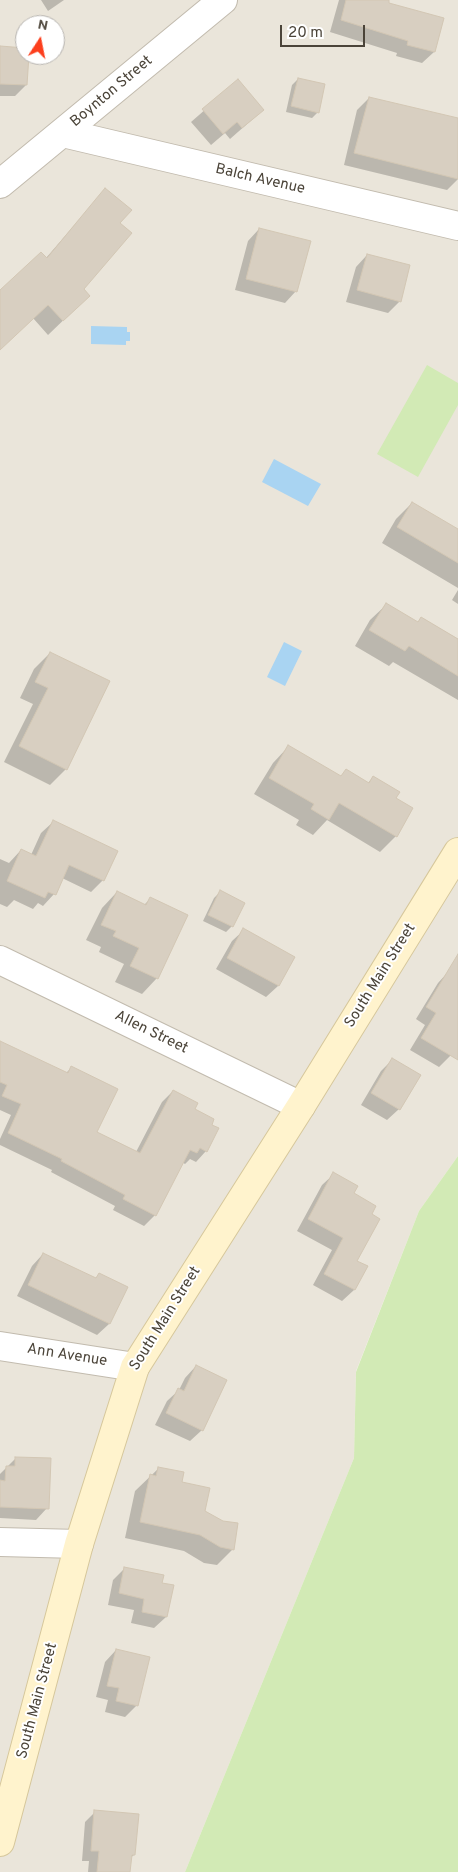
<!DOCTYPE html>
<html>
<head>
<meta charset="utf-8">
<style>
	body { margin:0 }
	#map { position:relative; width:458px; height:1872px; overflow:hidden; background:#f6f3ec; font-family:Overpass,sans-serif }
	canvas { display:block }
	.north { position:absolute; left:15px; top:15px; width:50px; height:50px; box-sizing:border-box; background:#fff; border:1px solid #b7b4b0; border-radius:50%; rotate:11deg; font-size:14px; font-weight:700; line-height:20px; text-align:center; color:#4b4439 }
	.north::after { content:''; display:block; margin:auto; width:18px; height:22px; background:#fc3f1d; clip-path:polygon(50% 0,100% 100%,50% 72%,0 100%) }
	.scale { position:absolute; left:280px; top:25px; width:85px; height:22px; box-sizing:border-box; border:2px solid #4b4439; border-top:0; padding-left:6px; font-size:15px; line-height:18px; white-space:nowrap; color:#4b4439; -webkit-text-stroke:4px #fff; paint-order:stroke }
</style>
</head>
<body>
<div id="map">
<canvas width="458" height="1872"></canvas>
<div class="north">N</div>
<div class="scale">20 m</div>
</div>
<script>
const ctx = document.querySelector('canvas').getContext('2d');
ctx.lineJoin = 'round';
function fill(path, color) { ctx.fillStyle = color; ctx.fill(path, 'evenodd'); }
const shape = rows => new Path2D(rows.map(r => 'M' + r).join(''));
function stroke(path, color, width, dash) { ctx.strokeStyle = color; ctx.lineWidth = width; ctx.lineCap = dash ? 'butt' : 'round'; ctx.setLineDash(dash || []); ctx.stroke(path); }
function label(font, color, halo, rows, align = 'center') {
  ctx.font = font + ' Overpass,sans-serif'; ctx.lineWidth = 4; ctx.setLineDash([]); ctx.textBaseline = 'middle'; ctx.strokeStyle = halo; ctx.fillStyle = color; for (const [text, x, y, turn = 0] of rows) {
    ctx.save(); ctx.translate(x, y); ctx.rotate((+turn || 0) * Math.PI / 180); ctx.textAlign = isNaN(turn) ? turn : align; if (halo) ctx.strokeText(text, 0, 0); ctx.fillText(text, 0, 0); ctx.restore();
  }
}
const residential = shape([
	[0,0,458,0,458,1156,419,1211,356,1371,354,1458,185,1872,0,1872],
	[25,25,55,25,55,55,25,55]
]);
const green = shape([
	[427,365,458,383,458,405,418,477,377,454],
	[458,1156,458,1872,185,1872,354,1458,356,1372,419,1211]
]);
const water = shape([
	[91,326,127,327,127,332,130,332,130,341,126,341,126,345,91,344],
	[274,459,321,484,308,506,262,482],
	[284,642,302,651,285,686,267,677]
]);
const shadow = shape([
	[41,0,64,0,48,11],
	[339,0,388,0,387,4,434,52,422,63,396,56,397,53,330,32],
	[0,47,25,49,25,55,28,55,26,85,15,96,0,96],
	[298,79,318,112,312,118,286,112,292,85],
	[238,81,263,110,230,139,225,133,211,145,191,122],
	[369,98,458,119,458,179,447,190,344,165,357,110],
	[105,190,118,224,82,289,74,310,48,335,33,318,0,349,0,292,46,258],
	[259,229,296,291,285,303,235,290,248,241],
	[367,255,400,301,388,313,346,302,356,267],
	[412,503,458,531,458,588,382,543,396,519],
	[458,590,458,604,452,600],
	[386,605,417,623,422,618,458,639,458,700,393,662,389,666,355,646,370,620],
	[50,653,66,769,50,785,4,762,33,704,20,698,34,669],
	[288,747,340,777,346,771,368,783,373,777,394,798,396,836,380,852,327,820,313,835,296,825,299,820,254,794,273,763],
	[53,822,103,880,91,892,62,878,54,894,43,906,38,903,33,909,14,900,7,907,0,904,0,859,9,863,21,850,31,855,41,833],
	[117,892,144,905,150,899,157,978,142,994,115,982,124,964,99,952,101,947,86,940,102,908],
	[220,892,232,926,226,932,203,921,214,898],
	[244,930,294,958,278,986,266,997,216,969,232,941],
	[458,957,458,1043,451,1055,439,1067,410,1050,425,1025,416,1019,438,983,449,971],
	[0,1042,66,1073,71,1068,96,1132,136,1152,162,1102,173,1091,193,1109,206,1151,196,1162,190,1159,185,1164,182,1162,155,1215,144,1226,113,1210,115,1206,51,1172,52,1170,0,1145,0,1139,11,1115,0,1110],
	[392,1060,399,1109,387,1120,361,1105,381,1071],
	[334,1174,353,1194,356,1261,366,1267,354,1290,342,1301,313,1285,332,1250,297,1231,322,1185],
	[43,1254,95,1279,99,1275,126,1288,109,1324,97,1335,17,1296,32,1266],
	[196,1366,202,1430,190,1441,155,1425,167,1401,179,1390,185,1378],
	[16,1458,47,1508,36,1520,0,1518,0,1474],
	[159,1468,181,1483,233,1549,217,1565,204,1563,184,1551,125,1538,135,1491],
	[125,1568,161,1584,166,1617,154,1628,131,1623,134,1610,108,1605,113,1580],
	[116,1650,137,1705,125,1717,105,1712,108,1700,96,1697,105,1662],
	[95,1812,134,1855,130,1858,129,1872,88,1872,89,1861,82,1861,85,1822]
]);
const building = shape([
	[346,0,389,0,389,3,444,18,435,52,407,45,408,41,341,20,346,0],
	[0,46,25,48,25,55,29,55,27,85,0,84,0,46],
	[298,78,325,84,319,113,291,106,298,78],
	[238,79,264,110,242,128,237,122,223,134,202,109,238,79],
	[369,97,458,118,458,179,354,153,369,97],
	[105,188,132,210,120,223,132,233,84,289,90,296,63,321,48,305,0,350,0,290,41,252,47,258,105,188],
	[259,228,311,241,297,292,246,279,259,228],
	[367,254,410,265,401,302,357,290,367,254],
	[412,502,458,529,458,563,397,527,412,502],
	[386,603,418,622,421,617,458,639,458,676,409,646,405,651,369,630,386,603],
	[50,652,110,681,67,770,19,746,48,688,35,682,50,652],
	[288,745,341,776,346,769,369,783,373,776,400,792,396,798,413,808,397,837,339,803,329,820,311,809,314,804,269,778,288,745],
	[53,820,118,851,104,881,69,865,56,895,48,892,45,898,7,881,21,849,36,856,53,820],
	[220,890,245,903,233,927,208,915,220,890],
	[117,891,146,905,150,897,188,915,158,979,130,966,139,948,113,936,116,931,101,925,117,891],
	[243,928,295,957,279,986,227,958,243,928],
	[458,954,458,1060,421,1038,436,1013,426,1007,458,954],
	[0,1041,68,1073,71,1066,118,1089,97,1132,140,1153,173,1090,198,1103,195,1109,214,1119,212,1125,219,1128,207,1152,200,1148,197,1153,190,1150,156,1216,123,1199,125,1195,61,1161,62,1159,8,1133,21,1104,2,1096,7,1085,0,1082,0,1041],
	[392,1058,421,1075,400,1110,371,1093,392,1058],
	[333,1172,358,1186,354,1193,376,1206,372,1214,380,1219,357,1261,368,1266,355,1290,324,1274,343,1238,308,1219,333,1172],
	[43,1253,96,1278,99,1273,128,1287,110,1324,28,1285,43,1253],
	[196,1365,227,1380,203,1431,166,1413,178,1388,184,1391,196,1365],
	[15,1457,51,1458,49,1509,0,1507,0,1480,5,1481,6,1466,15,1466,15,1457],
	[158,1467,184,1472,182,1482,210,1488,205,1511,223,1521,238,1523,234,1550,220,1547,200,1535,140,1522,150,1474,156,1476,158,1467],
	[124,1567,164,1575,162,1583,174,1585,167,1617,142,1612,144,1599,119,1593,124,1567],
	[116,1649,150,1657,138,1706,116,1701,119,1688,107,1686,116,1649],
	[94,1810,139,1814,135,1855,132,1855,130,1872,97,1872,99,1851,91,1851,94,1810]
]);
const minor = shape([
	[63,133,458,226],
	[0,960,301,1106],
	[0,1346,135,1367],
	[0,1542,79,1544]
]);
const tertiary = shape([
	[0,184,223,0]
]);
const secondary = shape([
	[0,1842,79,1544,135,1367,301,1106,458,852]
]);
const streetNames = [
	["Boynton Street",112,92,-40],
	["Balch Avenue",260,180,13],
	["South Main Street",381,976,-58],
	["Allen Street",151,1033,26],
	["South Main Street",166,1319,-58],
	["Ann Avenue",67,1356,9],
	["South Main Street",38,1701,-75]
];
fill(residential, '#eae5da');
fill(green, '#d2eab5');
fill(water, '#a9d4f2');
fill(shadow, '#0003');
fill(building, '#d8cfc1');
stroke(building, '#d3c7b4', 1);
stroke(minor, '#c2bbae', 30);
stroke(tertiary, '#c2bbae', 30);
stroke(secondary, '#d6c79b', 30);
stroke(minor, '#fff', 28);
stroke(tertiary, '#fff', 28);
stroke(secondary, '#fff3cd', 28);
label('15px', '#4b4439', '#fff', streetNames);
</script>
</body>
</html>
